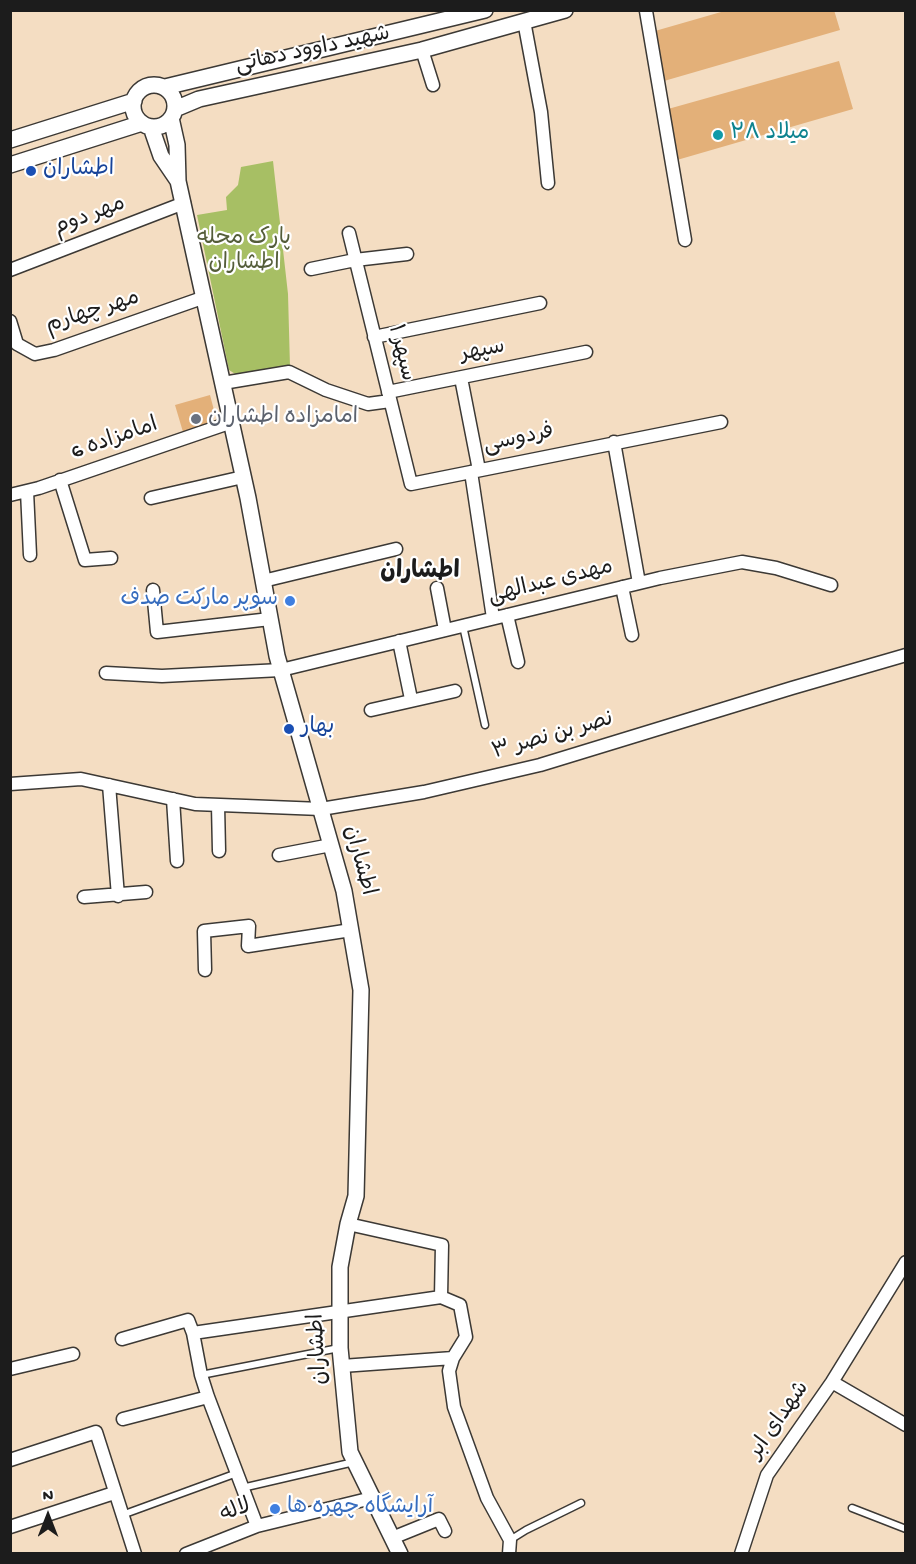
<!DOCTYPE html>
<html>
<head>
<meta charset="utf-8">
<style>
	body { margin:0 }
	#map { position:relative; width:916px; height:1564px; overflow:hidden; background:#f4ddc2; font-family:"Gochi Hand",sans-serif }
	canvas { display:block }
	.frame { position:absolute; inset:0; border:12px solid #1c1c1c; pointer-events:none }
	.north { position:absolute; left:18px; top:1486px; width:60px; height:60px; -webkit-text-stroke:4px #fff; paint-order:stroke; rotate:0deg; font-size:16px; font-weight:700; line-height:24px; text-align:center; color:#1c1c1c }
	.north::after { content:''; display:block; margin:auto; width:21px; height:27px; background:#1c1c1c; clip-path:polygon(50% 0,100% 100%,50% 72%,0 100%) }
</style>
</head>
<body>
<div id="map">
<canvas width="916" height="1564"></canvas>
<div class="frame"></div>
<div class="north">N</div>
</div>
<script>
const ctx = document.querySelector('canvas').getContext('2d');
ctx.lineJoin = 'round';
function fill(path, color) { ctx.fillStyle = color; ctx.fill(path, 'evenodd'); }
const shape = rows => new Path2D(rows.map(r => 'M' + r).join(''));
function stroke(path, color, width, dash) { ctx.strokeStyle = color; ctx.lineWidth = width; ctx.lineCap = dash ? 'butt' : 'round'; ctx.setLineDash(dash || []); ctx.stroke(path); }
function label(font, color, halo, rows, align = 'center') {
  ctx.font = font + ' "Gochi Hand","Playpen Sans Arabic",sans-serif'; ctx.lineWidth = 4.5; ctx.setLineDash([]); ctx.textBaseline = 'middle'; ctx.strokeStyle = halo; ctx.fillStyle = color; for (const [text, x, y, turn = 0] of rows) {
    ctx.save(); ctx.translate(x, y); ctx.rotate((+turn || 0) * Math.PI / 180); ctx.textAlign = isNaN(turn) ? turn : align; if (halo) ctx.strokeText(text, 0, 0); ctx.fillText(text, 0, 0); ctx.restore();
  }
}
const green = shape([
	[273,161,288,294,290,367,240,377,229,370,197,215,227,210,226,197,238,185,241,167]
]);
const building = shape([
	[728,10,834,10,840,30,664,81,655,31],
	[839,61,853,109,677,160,668,109],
	[210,395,215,414,211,424,183,432,175,405]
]);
const service = shape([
	[463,626,485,725],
	[201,1375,339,1348],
	[242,1488,354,1462],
	[852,1508,906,1529],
	[122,1515,237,1473],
	[510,1540,526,1530,581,1503]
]);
const minor = shape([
	[646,11,685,240],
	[524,21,541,112,548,183],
	[422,50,433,85],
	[349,233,411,484,721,422],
	[311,269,355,260,407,254],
	[10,270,184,203],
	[10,321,17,344,35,354,54,350,205,297],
	[374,337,540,303],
	[461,378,479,470],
	[223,383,289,372,326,390,368,404,390,401],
	[388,392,586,352],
	[614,442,639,583],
	[471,472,493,618],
	[60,480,85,560,111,558],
	[27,491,30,555],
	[10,495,39,488,232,422],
	[151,498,243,477],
	[263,581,396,549],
	[622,587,632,635],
	[437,588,445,630],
	[153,590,157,632,270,619],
	[507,615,518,662],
	[399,641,411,699],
	[106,673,162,676,281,670,660,578,742,562,776,568,831,585],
	[371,710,455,691],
	[10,784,81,779,195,804,321,809,424,792,540,765,792,688,906,655],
	[109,785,118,896],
	[173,799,177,861],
	[218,805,219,851],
	[279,855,331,845],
	[84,897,146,892],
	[205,970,204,931,249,926,248,946,351,930],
	[348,1224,442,1245,441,1297,460,1305,466,1337,453,1358,449,1371,454,1407,487,1498,510,1540,509,1554],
	[193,1333,441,1297],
	[122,1339,188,1320,193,1333,201,1375,208,1397,257,1526],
	[342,1366,453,1358],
	[10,1369,73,1354],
	[832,1382,906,1425],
	[123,1419,208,1397],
	[10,1460,96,1432,135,1554],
	[10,1527,114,1493],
	[392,1538,439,1519,445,1531],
	[186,1554,257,1526,372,1498],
	[741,1554,767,1475,832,1382,906,1262]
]);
const tertiary = shape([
	'133 106a21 21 0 1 1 42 0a21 21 0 1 1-42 0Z',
	[165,87,485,10],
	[175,109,199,99,422,50,565,10],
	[171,118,177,145,178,181,248,498,277,656,344,891,361,990,356,1196,348,1224,340,1267,340,1348,350,1452,400,1554],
	[151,127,161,156,178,181],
	[10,140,134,101],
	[10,165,142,123]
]);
const markers = [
	[718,135,6,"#0f9aa8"],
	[31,171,6,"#1a4fb4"],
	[196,419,6,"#6b7280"],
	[290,601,6,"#3f7fe0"],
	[289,729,6,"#1a4fb4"],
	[275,1509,6,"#3f7fe0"]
];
const streetNames = [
	["شهید داوود دهاتی",313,51,-12],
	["مهر دوم",90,217,-21],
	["مهر چهارم",93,313,-18],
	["سپهر",483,352,-11],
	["سپهر ۱",400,353,76],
	["امامزاده 6",115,440,-19],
	["فردوسی",519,440,-12],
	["مهدی عبدالهی",551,583,-14],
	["نصر بن نصر ۳",553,737,-16],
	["اطشاران",358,861,75],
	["اطشاران",320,1349,-93],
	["شهدای ابر",780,1421,-55],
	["لاله",236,1512,-20]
];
const cultureNames = [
	["میلاد ۲۸",730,135]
];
const transitNames = [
	["اطشاران",43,171],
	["بهار",301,729]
];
const parkNames = [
	["پارک محله",244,240],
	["اطشاران",244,265]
];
const worshipNames = [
	["امامزاده اطشاران",208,419]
];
const shopNames = [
	["سوپر مارکت صدف",278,601],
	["آرایشگاه چهره ها",287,1509,"left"]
];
const neighbourhoodNames = [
	["اطشاران",420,573]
];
fill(green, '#a7bf64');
fill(building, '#e3b079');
stroke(service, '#3c3935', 9);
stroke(minor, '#3c3935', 15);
stroke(tertiary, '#3c3935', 18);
stroke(service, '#fff', 6);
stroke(minor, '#fff', 12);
stroke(tertiary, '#fff', 15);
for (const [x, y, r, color] of markers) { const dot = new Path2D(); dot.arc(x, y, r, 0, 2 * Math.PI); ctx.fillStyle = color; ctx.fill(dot); stroke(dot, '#fff', 2); }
label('22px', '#1c1c1c', '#fff', streetNames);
label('22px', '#0d838f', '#fff', cultureNames, 'left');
label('22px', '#164399', '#fff', transitNames, 'left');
label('22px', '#545d39', '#fff', parkNames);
label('22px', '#5b616d', '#fff', worshipNames, 'left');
label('22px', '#366cbe', '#fff', shopNames, 'right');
label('bold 24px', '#1c1c1c', '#fff', neighbourhoodNames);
</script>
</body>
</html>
